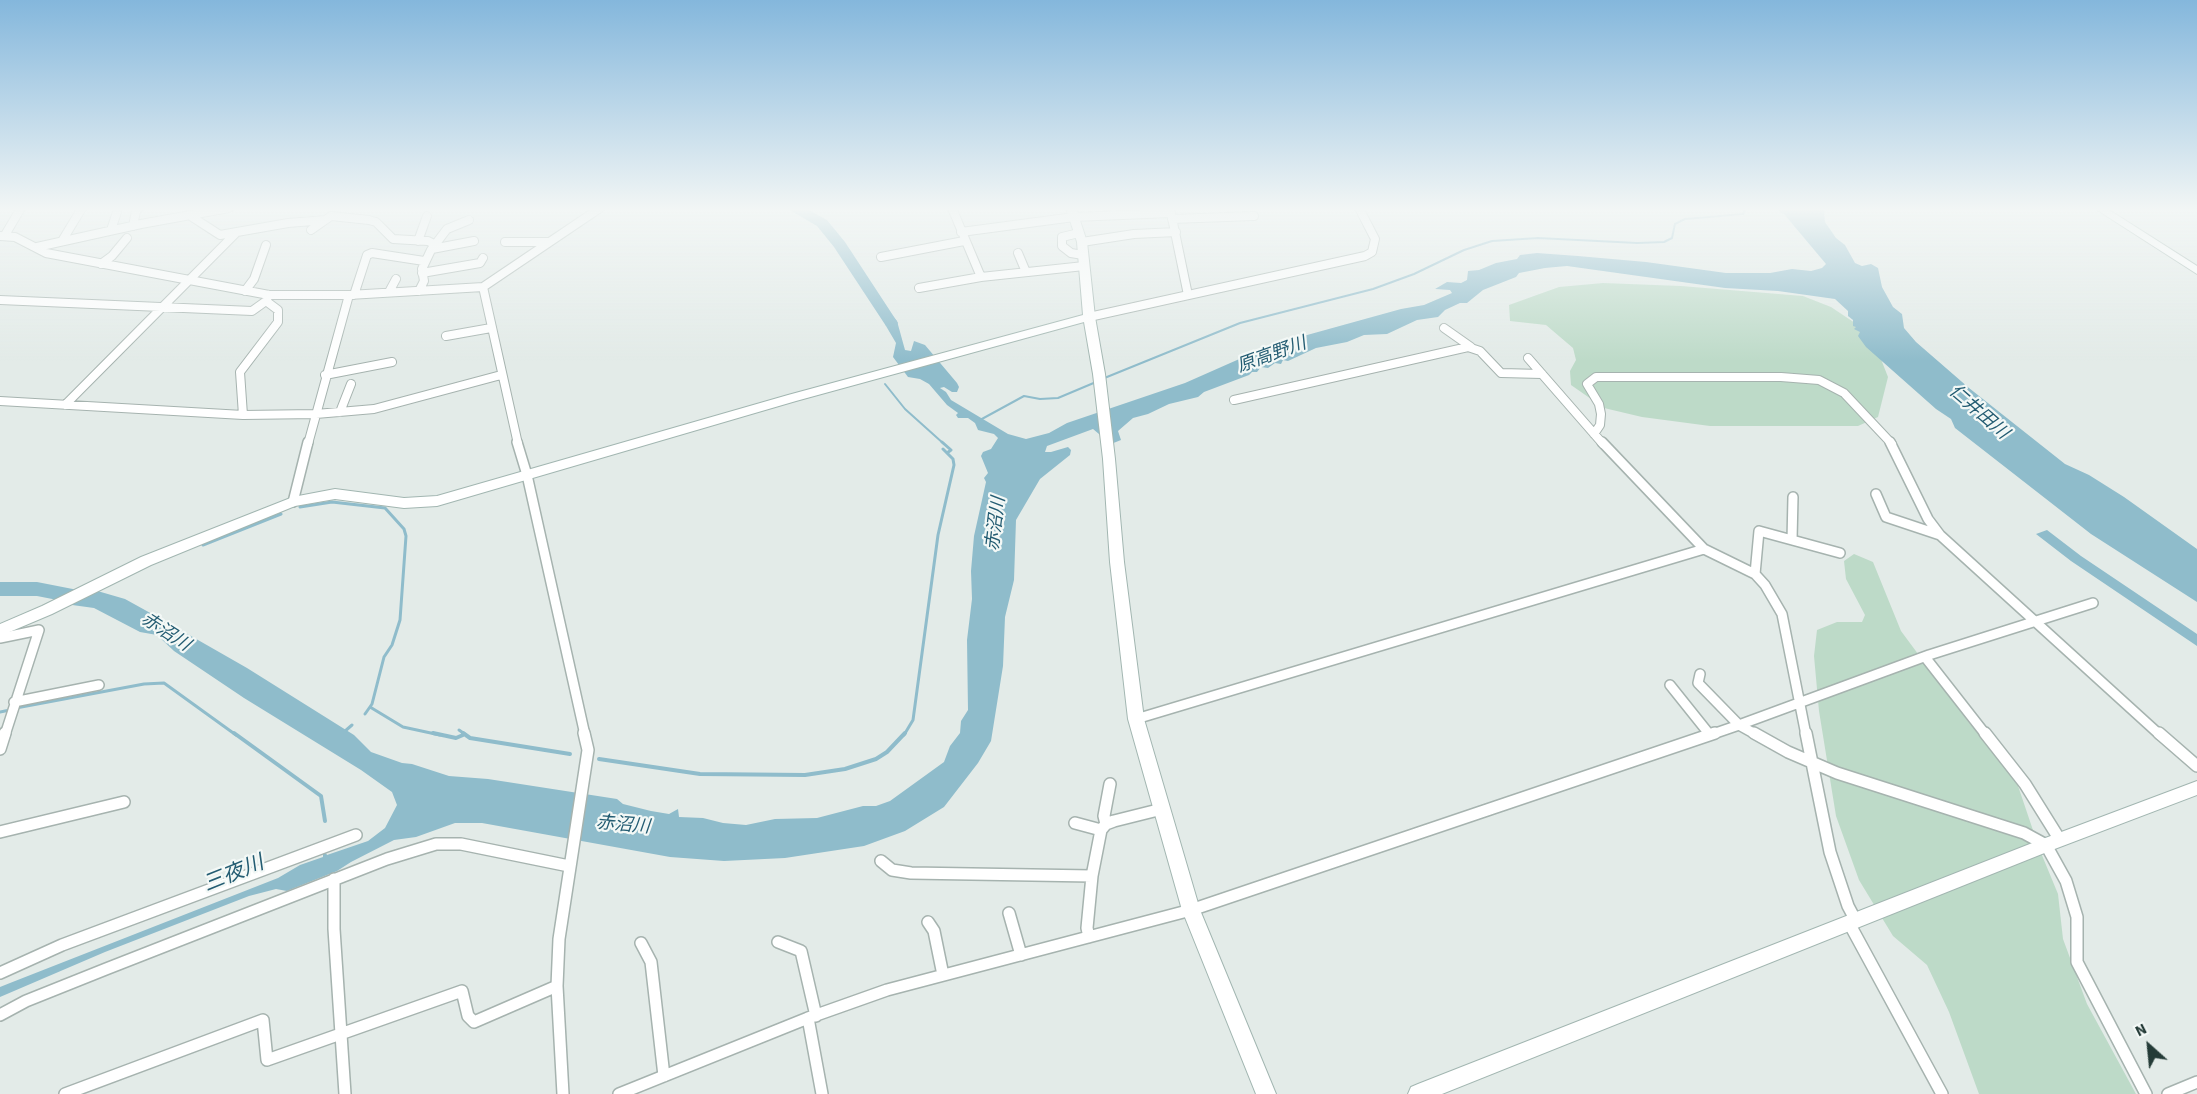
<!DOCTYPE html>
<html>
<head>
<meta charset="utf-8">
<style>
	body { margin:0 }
	#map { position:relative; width:2197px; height:1094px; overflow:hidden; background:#e3ebe8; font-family:"Source Sans 3",sans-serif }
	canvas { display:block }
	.north { position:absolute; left:2119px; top:1016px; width:60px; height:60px; -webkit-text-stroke:4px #f3f8f6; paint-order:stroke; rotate:333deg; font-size:16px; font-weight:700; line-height:24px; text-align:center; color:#243b37 }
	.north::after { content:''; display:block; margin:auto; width:21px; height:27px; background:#243b37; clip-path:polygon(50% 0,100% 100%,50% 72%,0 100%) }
</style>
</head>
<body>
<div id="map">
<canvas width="2197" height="1094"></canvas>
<div class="north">N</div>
</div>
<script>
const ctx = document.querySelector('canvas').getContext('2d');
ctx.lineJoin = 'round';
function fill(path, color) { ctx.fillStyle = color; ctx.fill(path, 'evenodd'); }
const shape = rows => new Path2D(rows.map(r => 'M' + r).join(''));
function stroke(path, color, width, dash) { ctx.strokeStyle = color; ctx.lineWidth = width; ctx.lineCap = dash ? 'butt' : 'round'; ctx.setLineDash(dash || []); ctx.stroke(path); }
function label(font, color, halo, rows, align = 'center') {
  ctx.font = font + ' "Source Sans 3","Noto Sans JP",sans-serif'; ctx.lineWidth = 4.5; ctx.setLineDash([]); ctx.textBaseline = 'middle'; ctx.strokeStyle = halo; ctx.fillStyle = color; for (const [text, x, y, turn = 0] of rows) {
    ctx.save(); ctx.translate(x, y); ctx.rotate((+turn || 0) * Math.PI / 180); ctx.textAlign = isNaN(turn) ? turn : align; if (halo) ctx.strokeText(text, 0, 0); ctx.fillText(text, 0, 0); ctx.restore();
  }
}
const green = shape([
	[1603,283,1681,286,1803,296,1831,307,1855,323,1875,344,1888,377,1878,417,1858,426,1710,426,1642,417,1604,408,1571,385,1570,371,1576,360,1573,348,1546,325,1510,321,1509,305,1559,287],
	[1854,554,1873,562,1901,631,1970,724,2014,774,2039,848,2058,894,2063,939,2087,1004,2136,1094,1979,1094,1949,1012,1927,965,1893,936,1859,880,1836,816,1819,711,1814,656,1817,630,1837,622,1862,622,1865,615,1846,579,1844,561]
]);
const water = shape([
	[1777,208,1824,210,1825,222,1836,238,1845,245,1855,263,1862,266,1871,264,1878,268,1882,287,1893,307,1902,314,1904,328,1916,342,1969,388,2065,464,2089,475,2124,497,2197,549,2197,602,2091,534,1955,428,1951,419,1936,409,1866,347,1858,336,1860,332,1854,329,1856,327,1853,326,1853,320,1848,316,1848,311,1835,299,1778,291,1725,288,1567,266,1545,268,1519,273,1516,277,1483,290,1467,303,1460,303,1445,310,1438,317,1417,320,1387,334,1364,335,1347,342,1316,348,1288,361,1283,360,1281,364,1275,363,1268,368,1261,367,1257,372,1252,372,1249,375,1204,392,1198,397,1169,404,1148,414,1133,418,1118,431,1121,440,1111,444,1093,429,1047,446,1045,452,1051,452,1068,447,1071,450,1070,455,1040,479,1016,520,1014,580,1005,617,1003,666,991,741,978,763,944,807,905,831,864,846,785,858,724,861,670,857,482,823,455,823,416,837,394,840,351,862,337,871,287,891,276,889,249,896,105,952,0,997,0,987,10,983,278,878,300,865,323,857,323,854,326,853,327,855,368,841,385,828,397,805,392,792,361,770,244,698,174,651,157,635,140,632,94,608,65,604,94,590,125,599,163,620,247,668,354,735,371,752,402,763,412,764,449,776,488,779,617,799,623,804,651,811,669,814,678,809,679,817,703,818,723,823,746,825,775,819,817,818,863,806,876,806,890,801,944,762,950,746,960,733,961,721,968,710,967,640,972,599,971,571,974,536,986,482,984,478,988,473,981,456,983,452,991,449,998,438,994,434,978,430,975,423,968,418,958,418,956,415,958,413,947,405,929,384,920,379,908,377,893,357,896,343,886,326,882,313,872,299,890,313,897,321,905,350,911,351,914,341,925,345,957,383,959,387,957,392,952,392,944,387,940,388,946,392,951,400,1008,434,1026,439,1049,433,1067,423,1185,383,1271,345,1401,309,1424,305,1452,293,1450,290,1435,289,1447,282,1461,283,1467,280,1468,271,1479,270,1496,263,1517,259,1520,255,1537,253,1578,256,1646,262,1726,273,1770,273,1792,269,1811,271,1822,268,1826,264,1784,214,1781,213],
	[2047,530,2081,556,2197,634,2197,646,2071,561,2036,534]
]);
const streamFar2 = shape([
	[1102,379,1240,323,1373,289,1414,274,1464,250,1492,241,1538,238,1637,243,1664,242,1672,238,1675,224,1685,219,1743,214,1746,208],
	[885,384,905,409,944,444],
	[980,420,1024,396,1040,399,1058,398,1096,382]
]);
const streamFar1 = shape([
	[942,442,951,450,947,453],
	[300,507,332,502,385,508,404,529,406,536,400,620,392,645,384,657,372,704,365,714],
	[203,545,281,514],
	[370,707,403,727,440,735],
	[16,708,144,684,164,683,236,735],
	[0,712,10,710],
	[459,730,466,735],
	[344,732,352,725],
	[904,735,913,720,938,535,954,465,953,459,943,449]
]);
const stream = shape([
	[234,733,321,796,325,821],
	[433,733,456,738,463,735],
	[463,733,470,738,570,754],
	[599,759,700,774,805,775,845,769,876,759,887,752,905,733]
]);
const river = shape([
	[786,208,805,208,827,220,845,242,898,323,896,326,886,326,834,247,817,226,786,208],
	[0,582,37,582,88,592,95,594,97,599,95,604,88,606,37,596,0,596,0,582]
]);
const streetFar2 = shape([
	[952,208,981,277],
	[189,215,220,235,288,223,325,220],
	[1172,219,1254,216],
	[133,226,136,211,139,208],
	[111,230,117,212],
	[311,230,331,216,369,220,376,222,393,239,428,241,436,245],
	[961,232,1074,217,1171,213,1188,295],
	[1079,233,1062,237,1062,246,1071,253,1083,255],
	[5,235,21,208],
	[0,236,15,237,46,253,269,295,349,295,483,287,600,208],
	[62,241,82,208],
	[418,241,427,216],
	[505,242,549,242],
	[1082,242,1134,234,1176,232],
	[37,247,141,224,229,208],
	[432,249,474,241],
	[1018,253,1026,272],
	[881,257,964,241],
	[101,264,112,256,127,238],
	[422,273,480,263,483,258],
	[483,287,518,444],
	[919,288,981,277,1084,266],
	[245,291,254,279,266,245],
	[419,291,424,281,422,269,431,250,447,229,469,220],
	[389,292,396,279],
	[354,295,367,255,372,253,424,261],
	[0,300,252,311,266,301,269,295],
	[1089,317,1365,256,1372,252,1375,239,1359,208],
	[1444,328,1471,347],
	[446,336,491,328],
	[1528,358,1603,444],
	[325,375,392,362],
	[1234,400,1468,347,1480,351,1501,373,1542,374],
	[0,401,243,415,316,414,374,409,501,375],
	[65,405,236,233],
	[340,412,351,384],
	[243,415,240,372,278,322,278,310,266,301],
	[1594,434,1600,425,1601,414,1599,404,1587,384,1596,377,1781,377,1819,380,1844,393,1892,444],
	[308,444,349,295]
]);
const streetFar1 = shape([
	[517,442,527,475,585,735],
	[1890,442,1928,519,1940,535],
	[1876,494,1886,517,1940,535,2160,735],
	[293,502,308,442],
	[1792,540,1793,497],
	[1704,549,1755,574,1765,585,1782,614,1806,735],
	[1755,574,1759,531,1840,553],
	[0,638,39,630,5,735],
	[1925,657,1986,735],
	[1700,674,1698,683,1739,725,1929,655,2093,603],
	[1670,685,1710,735],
	[14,702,99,685],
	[1136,719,1704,549,1602,442],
	[1710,735,1739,725,1757,735]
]);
const street = shape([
	[1754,733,1788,752,1837,773,2024,833,2046,845,2066,881,2077,917,2077,962,2146,1094],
	[1806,733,1830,852,1848,906,1856,921],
	[1985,733,2025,784,2060,840],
	[2159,733,2197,766],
	[0,749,5,733],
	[1075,823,1101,830],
	[1106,824,1104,816,1110,784],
	[0,832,124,802],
	[881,861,892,870,911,873,1092,876],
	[334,879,334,929,345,1094],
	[1009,913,1021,955],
	[928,922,934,931,943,975],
	[1849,923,1942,1094],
	[1089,937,1087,928,1092,876,1101,830,1106,824,1114,821,1162,809],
	[778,942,801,951,816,1016],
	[641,943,651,962,664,1076],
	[0,973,62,945,356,835],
	[0,1015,26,1001,106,969,387,859,436,844,461,844,569,866],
	[808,1018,822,1094],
	[65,1094,263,1020,267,1060,462,991,468,1016,474,1022,557,986],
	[563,1094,557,986,559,939,588,750,584,733],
	[619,1094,808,1018,887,990,1191,910,1715,733],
	[2168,1094,2197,1082]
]);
const secondary = shape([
	[1066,208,1076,208,1087,242,1095,317,1105,374,1115,459,1124,562,1144,719,1200,910,1276,1094,1256,1094,1182,910,1128,719,1110,562,1103,459,1093,374,1084,322,796,401,437,506,404,508,335,499,295,506,151,565,52,614,0,636,0,624,42,606,141,557,293,497,335,489,404,498,437,496,788,395,1083,315,1077,242,1066,208],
	[2094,208,2106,208,2197,266,2197,274,2094,208],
	[2197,781,2197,795,2052,850,1442,1094,1408,1094,1411,1087,1418,1084,2040,840,2197,781]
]);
const waterNames = [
	["原高野川",1272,356,-20],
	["仁井田川",1978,413,41],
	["赤沼川",997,524,-83],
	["赤沼川",165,633,33],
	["赤沼川",623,826,5]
];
const nearWaternames = [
	["三夜川",234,875,-22]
];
fill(green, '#bddac8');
fill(water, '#8fbccb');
stroke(streamFar2, '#8fbccb', 2);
stroke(streamFar1, '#8fbccb', 3);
stroke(stream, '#8fbccb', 4);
fill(river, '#8fbccb');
stroke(streetFar2, '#a6b3af', 10);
stroke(streetFar1, '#a6b3af', 12);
stroke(street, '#a6b3af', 14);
stroke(secondary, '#a2b6b1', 2);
stroke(streetFar2, '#fff', 8);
stroke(streetFar1, '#fff', 9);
stroke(street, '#fff', 11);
fill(secondary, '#fff');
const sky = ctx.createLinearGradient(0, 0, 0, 361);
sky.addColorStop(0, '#84b7dc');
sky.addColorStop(0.58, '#f2f6f5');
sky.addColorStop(1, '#f2f6f500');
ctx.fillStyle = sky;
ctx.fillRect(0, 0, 2197, 361);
label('italic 18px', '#235c72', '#f3f8f6', waterNames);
label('italic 21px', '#235c72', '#f3f8f6', nearWaternames);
</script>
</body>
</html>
